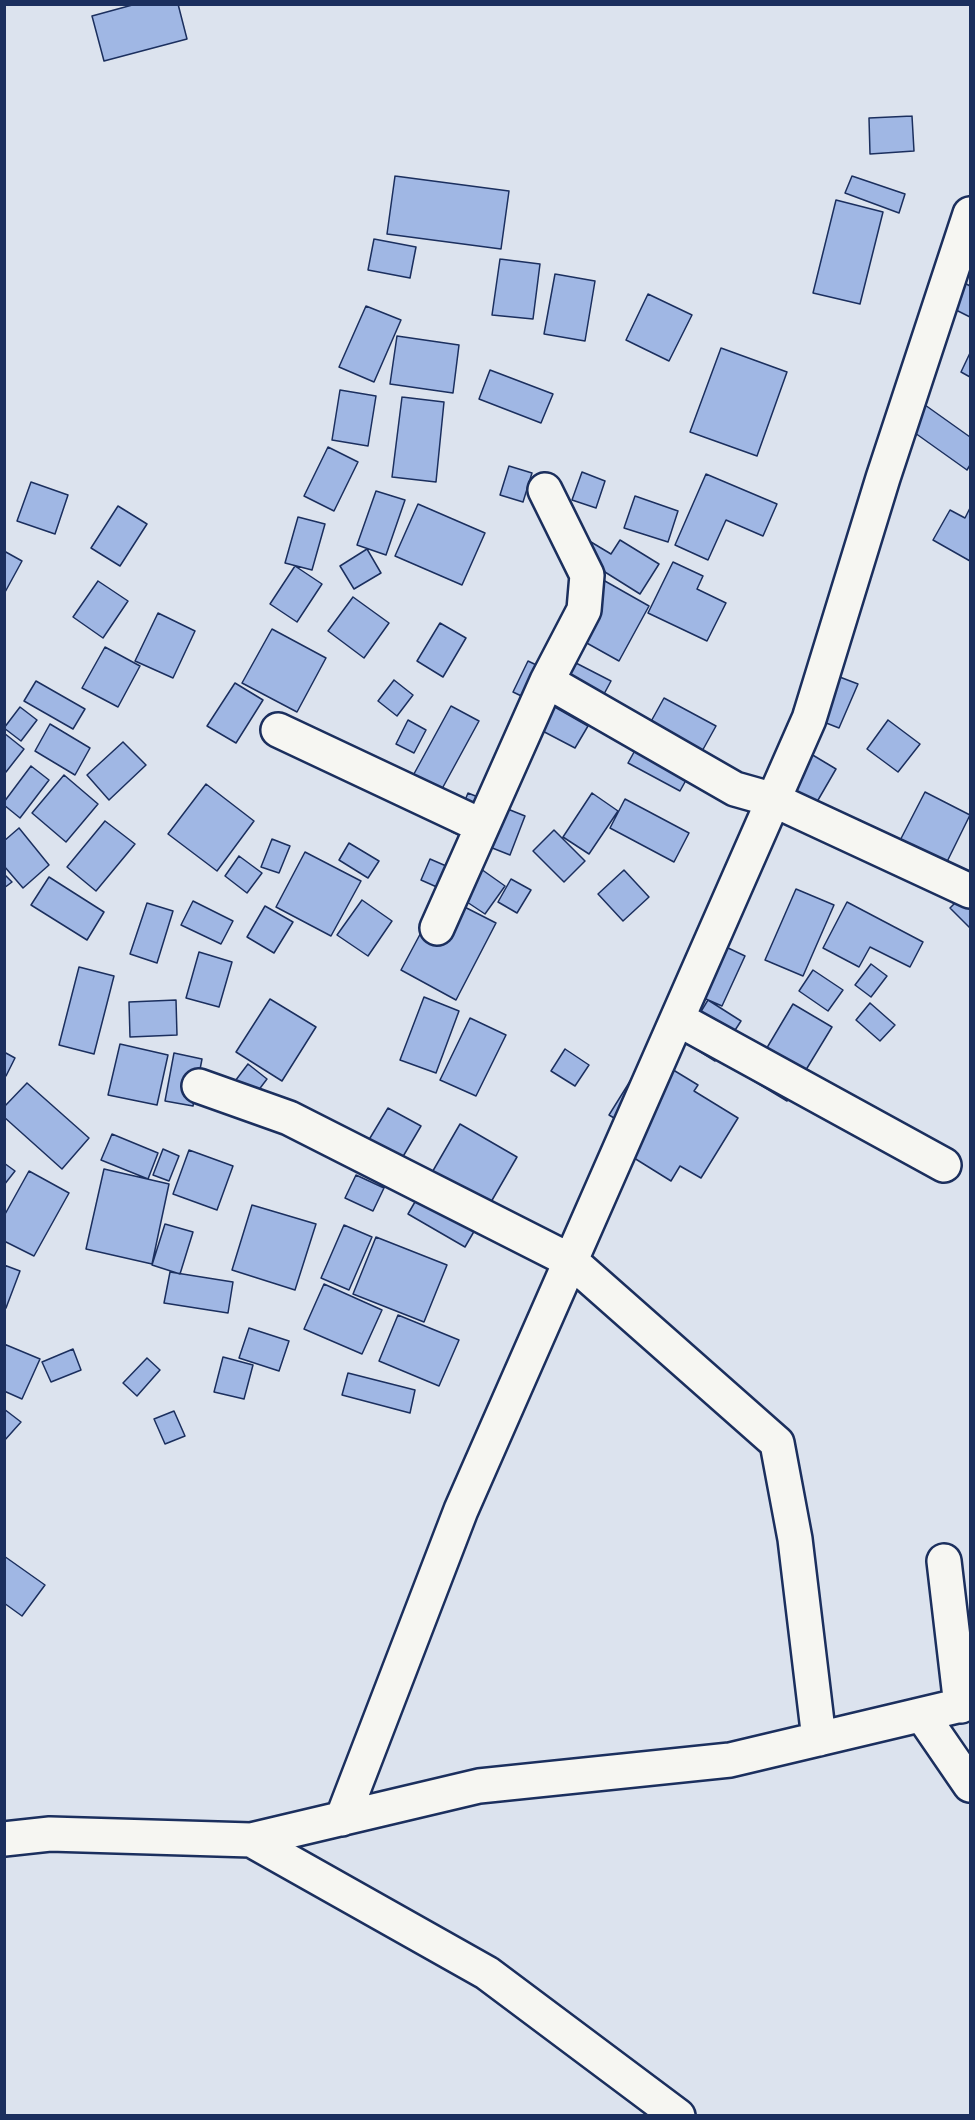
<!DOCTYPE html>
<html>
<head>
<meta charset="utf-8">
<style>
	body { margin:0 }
	#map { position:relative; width:975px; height:2120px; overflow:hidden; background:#dce3ee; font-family:Caveat,sans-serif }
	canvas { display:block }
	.frame { position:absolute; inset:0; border:6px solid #1b2f5e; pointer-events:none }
</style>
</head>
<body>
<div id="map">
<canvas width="975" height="2120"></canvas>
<div class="frame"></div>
</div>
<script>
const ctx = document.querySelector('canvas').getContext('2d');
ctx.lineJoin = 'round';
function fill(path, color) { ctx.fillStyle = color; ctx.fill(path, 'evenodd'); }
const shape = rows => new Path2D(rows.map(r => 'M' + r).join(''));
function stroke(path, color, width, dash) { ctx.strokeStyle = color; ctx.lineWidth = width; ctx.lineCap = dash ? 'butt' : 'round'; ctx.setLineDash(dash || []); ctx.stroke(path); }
const building = shape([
	[136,4,178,4,187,39,104,61,92,16,136,4],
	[912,116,914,151,870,154,869,118,912,116],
	[395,176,509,191,501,249,387,234,395,176],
	[852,176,905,194,899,213,845,193,852,176],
	[836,200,883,212,860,304,813,293,836,200],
	[374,239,416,247,410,278,368,270,374,239],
	[500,259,540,264,533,319,492,315,500,259],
	[555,274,595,281,585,341,544,334,555,274],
	[961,281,970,286,970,317,948,306,961,281],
	[648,294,692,315,669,361,626,340,648,294],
	[366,306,401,320,374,382,339,367,366,306],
	[397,336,459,345,453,393,390,384,397,336],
	[721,348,787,372,757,456,690,432,721,348],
	[970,353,970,377,961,372,970,353],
	[490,370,553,394,541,423,479,399,490,370],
	[340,390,376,396,368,446,332,440,340,390],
	[402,397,444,402,436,482,392,477,402,397],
	[925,405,970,437,970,465,967,470,908,428,925,405],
	[328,447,358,462,334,511,304,496,328,447],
	[509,466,532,473,523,502,500,495,509,466],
	[582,472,605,481,596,508,572,500,582,472],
	[706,474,777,504,763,536,726,520,708,560,675,545,706,474],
	[31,482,68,495,55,534,17,521,31,482],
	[376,491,405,500,386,555,357,545,376,491],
	[635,496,678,511,668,542,624,528,635,496],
	[418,504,485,533,462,585,395,556,418,504],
	[118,506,147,524,120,566,91,548,118,506],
	[970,508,970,561,933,540,950,510,965,518,970,508],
	[298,517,325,524,312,570,285,563,298,517],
	[620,540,659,564,640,594,581,557,591,542,611,554,620,540],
	[367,549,381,573,354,589,340,566,367,549],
	[4,551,22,561,4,594,4,551],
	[673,562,703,576,697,589,726,603,707,641,648,613,673,562],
	[295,566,322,584,297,622,270,604,295,566],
	[589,572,649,606,619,661,558,627,589,572],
	[98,581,128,601,103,638,73,617,98,581],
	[353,597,389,623,364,658,328,631,353,597],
	[158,613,195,631,173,678,135,661,158,613],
	[440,623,466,638,443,677,417,661,440,623],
	[272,629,326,658,297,712,242,683,272,629],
	[105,647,140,666,118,707,82,688,105,647],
	[528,661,551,672,536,703,513,692,528,661],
	[574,662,611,681,589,722,552,702,574,662],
	[811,666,858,684,839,728,793,710,811,666],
	[394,680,413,695,397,716,378,701,394,680],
	[36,681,85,709,73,729,24,701,36,681],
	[235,683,263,700,236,743,207,726,235,683],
	[664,698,716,726,680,791,628,763,664,698],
	[546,702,588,726,575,748,533,726,546,702],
	[451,706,479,721,437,798,409,783,451,706],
	[20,707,37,720,21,741,4,728,20,707],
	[408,720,426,730,414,753,396,744,408,720],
	[888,720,920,744,898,772,867,749,888,720],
	[50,724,90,748,75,775,35,751,50,724],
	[4,733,24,749,6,772,4,770,4,733],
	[123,742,146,765,109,800,87,775,123,742],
	[806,751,836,769,803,826,773,809,806,751],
	[31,766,49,780,20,818,4,805,4,802,31,766],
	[64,775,98,804,66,842,32,813,64,775],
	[206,784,254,821,217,871,168,834,206,784],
	[925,792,970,815,938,880,892,856,925,792],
	[468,793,525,816,510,855,452,832,468,793],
	[592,793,618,811,589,854,563,837,592,793],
	[625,799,689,833,674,862,610,828,625,799],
	[105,821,135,844,96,891,67,867,105,821],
	[19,828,49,865,23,888,4,866,4,841,19,828],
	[554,830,585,861,564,882,533,851,554,830],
	[272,839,290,846,279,873,261,867,272,839],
	[349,843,379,861,368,878,339,860,349,843],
	[305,852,361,881,331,936,276,907,305,852],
	[239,856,262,873,247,893,225,876,239,856],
	[430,859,467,875,457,896,421,880,430,859],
	[481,869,505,886,485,914,461,898,481,869],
	[624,870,649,897,623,921,598,894,624,870],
	[4,874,12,882,4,888,4,874],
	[49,877,104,912,87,940,31,905,49,877],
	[511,879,531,890,517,913,498,902,511,879],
	[970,888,970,928,950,908,970,888],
	[796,889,834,905,803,976,765,960,796,889],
	[441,895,496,923,456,1000,401,970,441,895],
	[362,900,392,921,368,956,337,935,362,900],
	[193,901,233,921,221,944,181,925,193,901],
	[847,902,923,942,910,967,870,947,859,967,823,948,847,902],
	[147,903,173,911,157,963,130,954,147,903],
	[265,906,293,922,274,953,247,937,265,906],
	[707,938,745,956,722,1006,683,989,707,938],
	[199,952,232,962,219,1007,186,998,199,952],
	[871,964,887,976,871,997,855,985,871,964],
	[79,967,114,976,94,1054,59,1045,79,967],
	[813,970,843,990,828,1011,799,991,813,970],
	[424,997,459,1011,436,1073,400,1060,424,997],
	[270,999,316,1027,282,1081,236,1052,270,999],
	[176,1000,177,1035,130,1037,129,1002,176,1000],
	[708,1000,741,1021,715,1061,683,1041,708,1000],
	[870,1003,895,1025,880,1041,856,1020,870,1003],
	[793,1004,832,1027,787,1101,749,1078,793,1004],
	[470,1018,506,1035,476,1096,440,1080,470,1018],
	[120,1044,168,1055,157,1105,108,1095,120,1044],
	[565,1049,589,1065,575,1086,551,1071,565,1049],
	[4,1052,15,1058,6,1076,4,1075,4,1052],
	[174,1053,202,1059,193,1106,165,1101,174,1053],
	[647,1054,698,1085,694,1091,738,1118,701,1178,680,1166,671,1181,618,1148,631,1128,609,1115,647,1054],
	[248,1064,267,1079,242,1112,223,1097,248,1064],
	[27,1083,89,1138,62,1169,4,1117,4,1107,27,1083],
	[388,1108,421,1126,385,1187,352,1168,388,1108],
	[460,1124,517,1157,465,1247,408,1214,460,1124],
	[112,1134,158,1153,148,1179,101,1160,112,1134],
	[163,1149,179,1156,169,1181,153,1175,163,1149],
	[189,1150,233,1166,217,1210,173,1194,189,1150],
	[4,1163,15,1171,4,1185,4,1163],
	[104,1169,169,1184,152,1264,86,1249,104,1169],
	[29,1171,69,1193,34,1256,4,1241,4,1216,29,1171],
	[356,1175,384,1188,373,1211,345,1198,356,1175],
	[252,1205,316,1224,295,1290,232,1270,252,1205],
	[165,1224,193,1232,180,1274,152,1265,165,1224],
	[344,1225,372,1237,349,1290,321,1278,344,1225],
	[376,1237,447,1265,424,1322,353,1294,376,1237],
	[4,1265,20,1271,6,1308,4,1307,4,1265],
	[170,1272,233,1282,228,1313,164,1303,170,1272],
	[324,1284,382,1310,362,1354,304,1329,324,1284],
	[398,1315,459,1340,439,1386,379,1361,398,1315],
	[249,1328,289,1341,279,1371,239,1358,249,1328],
	[4,1344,40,1359,22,1399,4,1391,4,1344],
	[73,1349,81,1370,51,1382,42,1362,73,1349],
	[223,1357,253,1365,244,1399,214,1392,223,1357],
	[147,1358,160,1370,137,1396,123,1383,147,1358],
	[348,1373,415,1390,410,1413,342,1395,348,1373],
	[4,1409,21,1422,4,1441,4,1409],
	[174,1411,185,1436,165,1444,154,1419,174,1411],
	[4,1556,45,1585,22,1616,4,1603,4,1556]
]);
const minor = shape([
	[547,681,735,789,774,800,970,891],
	[278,730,482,826],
	[437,928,547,681,584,610,587,575,545,490],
	[678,1019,944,1165],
	[199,1086,289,1118,571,1261,777,1443,795,1539,819,1739],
	[944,1561,961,1706],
	[922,1715,970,1785],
	[342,1819,461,1510,809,719,883,478,970,214],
	[4,1839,50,1834,251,1840,479,1786,730,1760,970,1703],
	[251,1840,487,1973,678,2116]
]);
fill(building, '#a0b7e4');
stroke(building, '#1b2f5e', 1.5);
stroke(minor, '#1b2f5e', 38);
stroke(minor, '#f6f6f2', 33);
</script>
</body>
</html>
